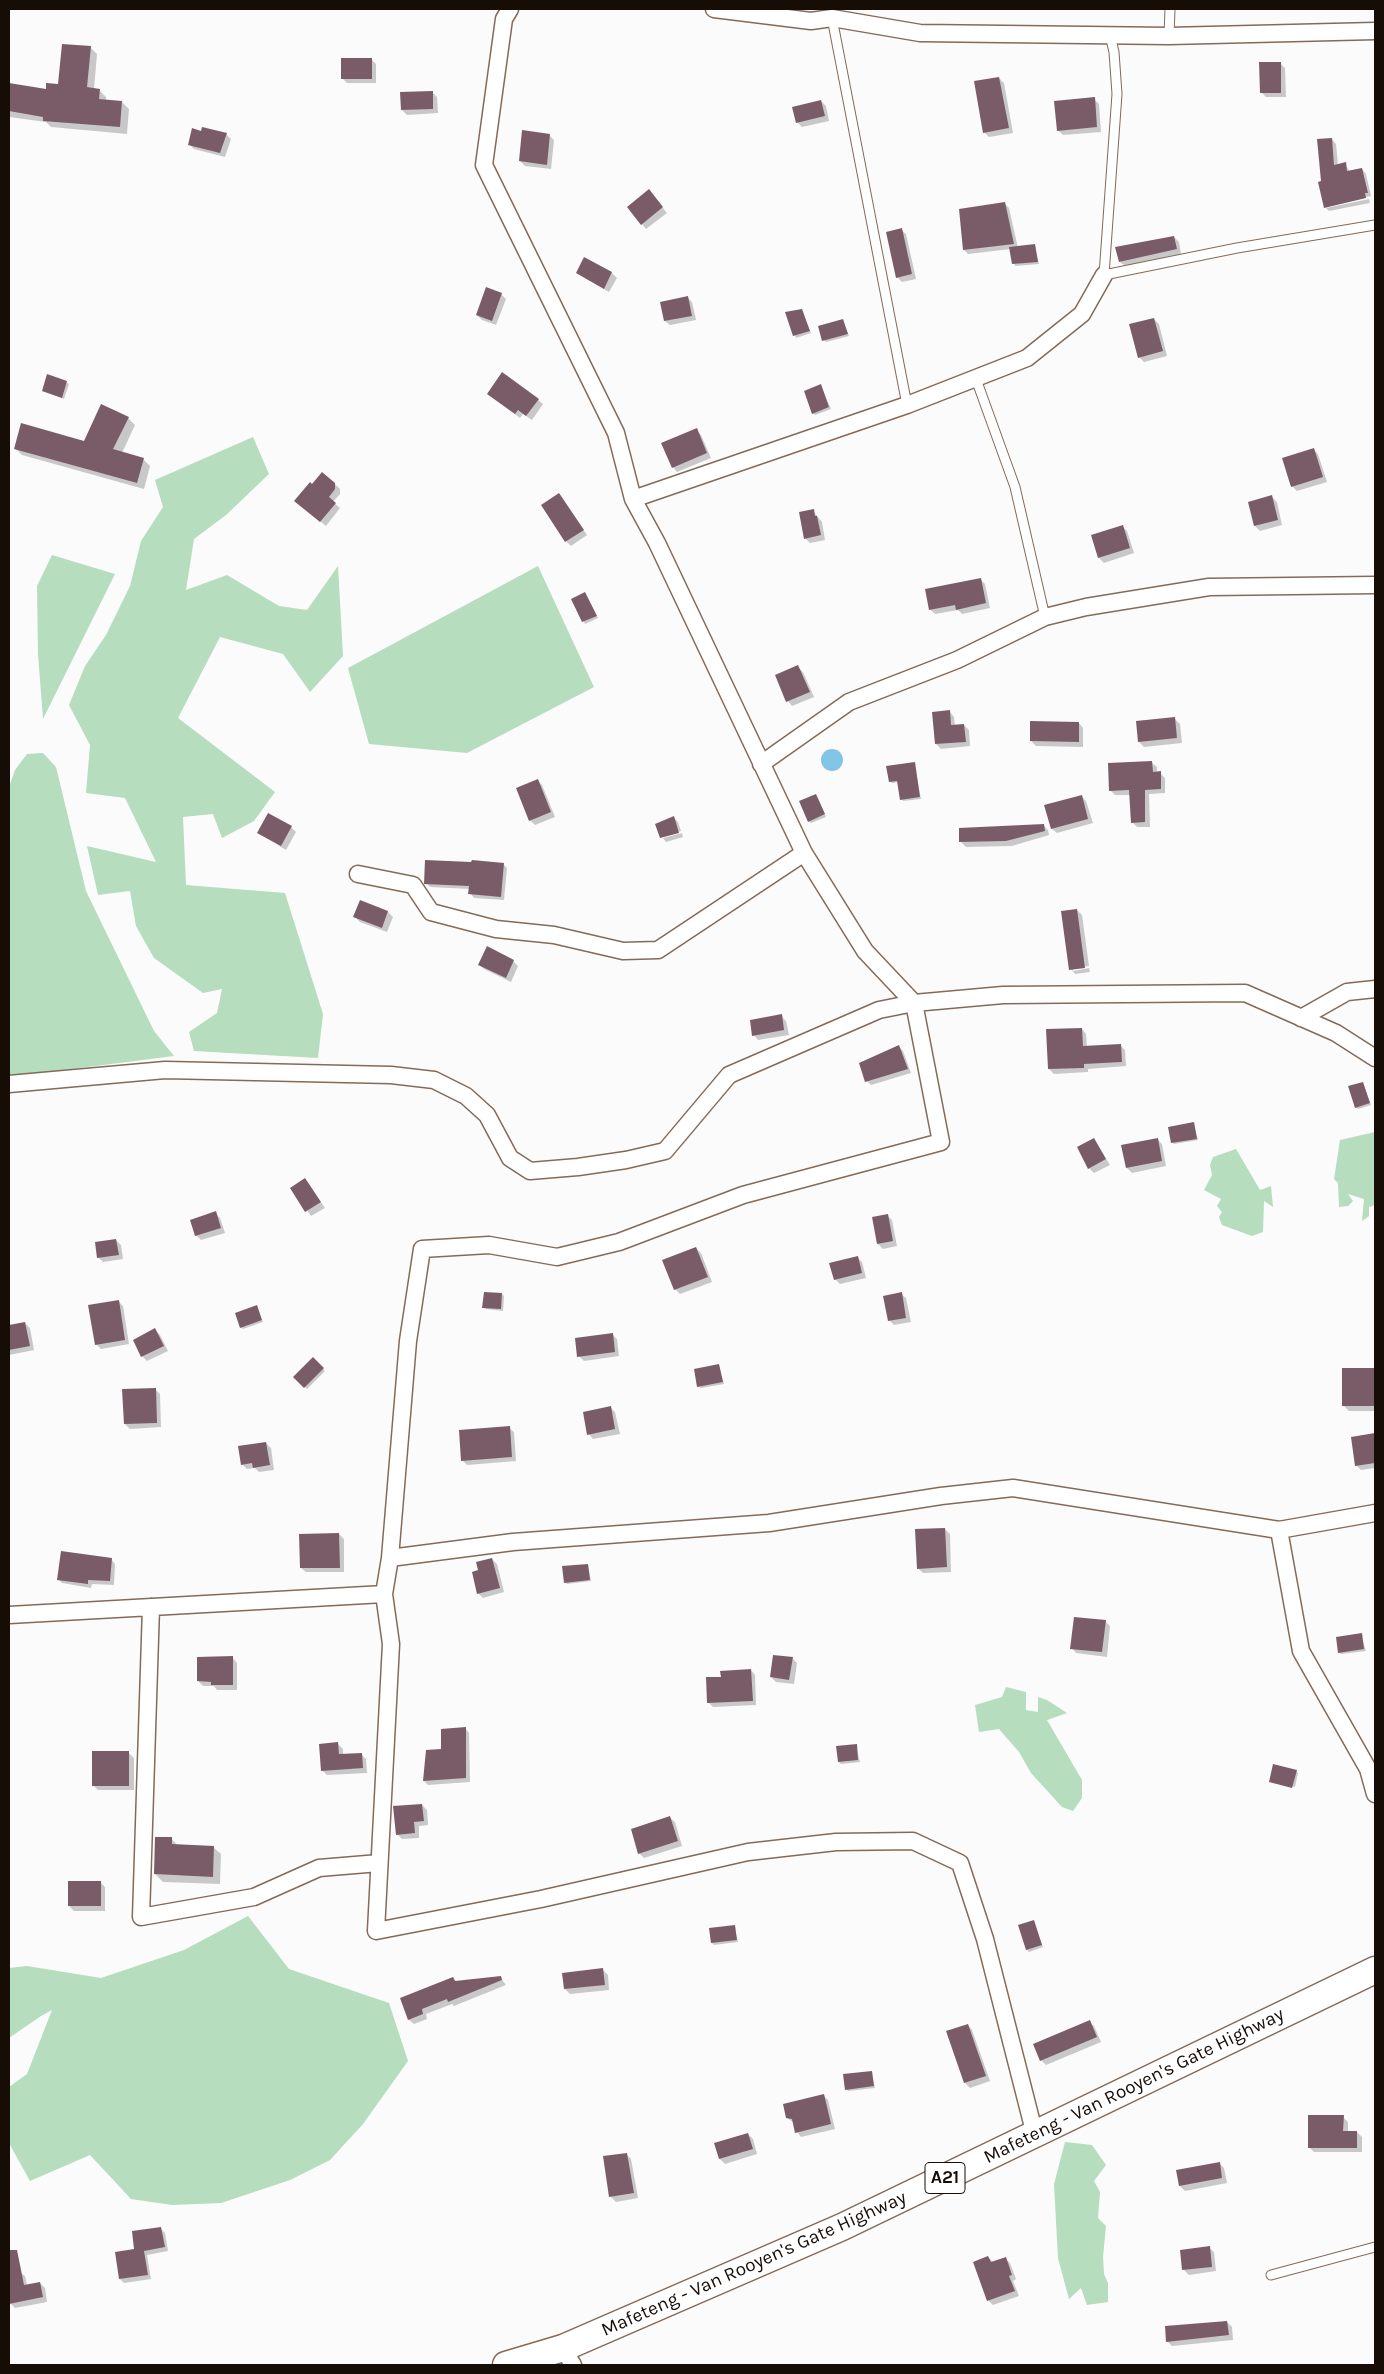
<!DOCTYPE html>
<html>
<head>
<meta charset="utf-8">
<style>
	body { margin:0 }
	#map { position:relative; width:1384px; height:2374px; overflow:hidden; background:#fbfbfb; font-family:Karla,sans-serif }
	canvas { display:block }
	.frame { position:absolute; inset:0; border:10px solid #160d07; pointer-events:none }
</style>
</head>
<body>
<div id="map">
<canvas width="1384" height="2374"></canvas>
<div class="frame"></div>
</div>
<script>
const ctx = document.querySelector('canvas').getContext('2d');
ctx.lineJoin = 'round';
function fill(path, color) { ctx.fillStyle = color; ctx.fill(path, 'evenodd'); }
const shape = rows => new Path2D(rows.map(r => 'M' + r).join(''));
function stroke(path, color, width, dash) { ctx.strokeStyle = color; ctx.lineWidth = width; ctx.lineCap = dash ? 'butt' : 'round'; ctx.setLineDash(dash || []); ctx.stroke(path); }
function label(font, color, halo, rows, align = 'center') {
  ctx.font = font + ' Karla,sans-serif'; ctx.lineWidth = 5; ctx.setLineDash([]); ctx.textBaseline = 'middle'; ctx.strokeStyle = halo; ctx.fillStyle = color; for (const [text, x, y, turn = 0] of rows) {
    ctx.save(); ctx.translate(x, y); ctx.rotate((+turn || 0) * Math.PI / 180); ctx.textAlign = isNaN(turn) ? turn : align; if (halo) ctx.strokeText(text, 0, 0); ctx.fillText(text, 0, 0); ctx.restore();
  }
}
const green = shape([
	[253,437,269,474,226,515,194,539,186,590,227,575,279,606,307,610,338,566,343,656,310,692,283,654,220,637,178,718,275,792,254,821,222,838,213,814,183,817,186,885,285,893,323,1014,318,1058,194,1051,189,1032,217,1013,222,989,203,993,154,958,136,926,130,891,98,895,87,846,156,862,125,798,86,793,90,745,69,705,85,666,106,635,130,586,141,541,163,507,155,480],
	[52,555,115,574,43,719,38,654,37,586],
	[538,566,594,687,467,753,369,744,348,668],
	[43,753,56,767,86,891,154,1031,174,1056,9,1077,9,787,15,770,27,754],
	[1375,1132,1375,1205,1369,1207,1369,1216,1362,1221,1364,1199,1348,1194,1353,1201,1348,1206,1339,1207,1338,1183,1334,1179,1340,1140],
	[1236,1149,1260,1190,1271,1186,1273,1207,1264,1201,1263,1232,1252,1236,1222,1225,1219,1217,1222,1212,1217,1206,1221,1199,1204,1190,1212,1175,1210,1165,1213,1157],
	[1006,1687,1026,1692,1026,1710,1038,1712,1038,1697,1047,1700,1067,1713,1047,1720,1082,1780,1082,1798,1073,1811,1062,1807,1031,1773,1019,1752,999,1729,979,1732,975,1705,1002,1697],
	[248,1916,289,1969,389,2003,408,2061,363,2124,330,2160,290,2180,221,2203,172,2205,131,2199,90,2155,30,2181,9,2143,9,2087,27,2074,52,2010,41,2016,9,2038,9,1968,27,1966,101,1978,184,1950],
	[1065,2142,1092,2145,1106,2165,1094,2181,1100,2192,1098,2218,1106,2226,1103,2257,1104,2274,1108,2283,1108,2302,1087,2305,1081,2288,1069,2299,1058,2258,1054,2184]
]);
const water = shape([
	'821 760a11 11 0 1 1 22 0a11 11 0 1 1-22 0Z'
]);
const shadow = shape([
	[90,47,97,54,94,89,99,90,106,97,106,101,122,102,129,109,127,134,51,127,46,122,9,117,9,84,47,90,59,86],
	[371,59,376,64,376,83,347,83,342,78],
	[1280,63,1285,68,1286,97,1266,97,1261,92],
	[999,78,1004,83,1013,133,989,137,984,132],
	[432,92,437,97,438,113,407,115,402,110],
	[1094,99,1099,104,1101,132,1063,135,1058,130],
	[821,101,826,106,829,121,802,127,797,122],
	[226,134,231,139,225,157,194,149,189,144],
	[549,135,554,140,551,169,525,166,520,161],
	[1332,139,1336,144,1338,165,1345,164,1350,172,1362,169,1366,174,1371,196,1326,206,1326,208,1369,199,1370,203,1329,211,1325,207,1322,182],
	[653,196,667,213,646,229,642,224],
	[1005,204,1009,208,1018,248,1035,246,1039,264,1015,266,1011,249,968,254,964,250],
	[901,230,906,234,916,279,902,282,897,277],
	[1174,237,1179,242,1181,254,1125,266,1120,262],
	[585,259,612,273,617,278,609,292,577,273],
	[501,294,506,299,496,325,482,320,477,315],
	[687,297,692,302,696,320,670,325,665,321],
	[801,310,811,333,796,338,787,313],
	[1154,319,1159,324,1167,356,1144,362,1139,357],
	[843,320,849,336,826,342,824,340],
	[66,382,69,384,64,399,43,391],
	[821,386,831,409,815,415,813,413],
	[488,394,538,400,543,404,532,420,523,414,520,418],
	[128,418,135,425,122,453,143,459,150,466,144,489,22,455,15,448,84,442],
	[696,430,701,435,711,458,677,472,673,467],
	[1313,449,1318,454,1327,482,1297,491,1292,486],
	[335,484,340,489,340,494,333,502,340,508,326,526,301,506,312,485],
	[559,494,587,535,571,546,566,541],
	[1272,497,1277,502,1282,525,1260,531,1255,526,1249,503],
	[813,511,822,522,825,540,810,543,805,538],
	[1122,526,1127,531,1134,553,1104,563,1099,558],
	[980,579,985,584,990,608,962,614,958,610,935,614,930,609],
	[585,594,598,618,585,624,573,599],
	[798,667,803,672,814,697,792,706,788,701],
	[950,712,954,717,955,726,964,725,969,730,970,746,941,749,936,744],
	[1175,719,1180,724,1182,743,1144,747,1139,742],
	[1079,723,1083,728,1083,747,1036,746,1031,741],
	[914,763,921,799,903,801,899,782,892,783,890,781],
	[1152,763,1157,767,1157,773,1160,773,1165,778,1165,793,1149,794,1150,827,1137,827,1132,822,1131,795,1115,795,1110,790],
	[537,780,542,785,555,817,535,825,530,820],
	[816,795,826,817,811,823,809,821],
	[1081,796,1086,801,1093,823,1057,833,1052,829],
	[673,817,678,822,681,831,662,836,662,838,661,837],
	[1043,825,1048,830,1049,835,1012,846,966,847,961,842],
	[291,827,296,832,286,850,258,833],
	[682,833,683,837,666,842,663,838],
	[473,863,503,864,507,868,504,900,474,898,470,893,470,889,430,887,426,883],
	[361,901,388,912,393,917,387,932,360,922,355,917],
	[1077,910,1082,915,1089,966,1073,968,1073,971,1089,968,1090,972,1075,974,1071,969],
	[513,961,518,966,511,982,484,969,479,964],
	[781,1016,786,1021,789,1035,758,1040,754,1035],
	[1082,1029,1086,1034,1087,1047,1120,1045,1125,1050,1126,1066,1088,1069,1088,1072,1054,1074,1049,1069],
	[899,1047,903,1051,911,1073,871,1085,867,1081,880,1056,879,1054],
	[1363,1083,1371,1105,1358,1109,1356,1107],
	[1194,1124,1198,1140,1174,1144,1172,1142],
	[1094,1139,1110,1165,1094,1173,1089,1168],
	[1157,1139,1162,1144,1166,1166,1132,1173,1127,1168],
	[305,1180,325,1208,311,1216,291,1188],
	[215,1213,220,1218,225,1233,201,1240,196,1235],
	[887,1215,892,1220,897,1246,883,1249,878,1244,873,1218],
	[116,1240,121,1245,123,1259,103,1262,98,1257],
	[696,1248,701,1253,712,1282,680,1294,675,1289],
	[857,1257,862,1262,866,1278,840,1284,835,1279],
	[502,1294,504,1296,503,1311,486,1309,484,1307],
	[901,1294,906,1298,911,1322,894,1325,889,1320],
	[118,1301,123,1306,129,1344,101,1349,96,1344],
	[257,1307,263,1322,243,1329,241,1327],
	[25,1323,30,1328,34,1350,9,1355,9,1326],
	[155,1330,160,1335,168,1351,147,1361,142,1356],
	[612,1334,617,1339,619,1356,584,1361,579,1356],
	[313,1358,325,1371,307,1389,295,1377],
	[719,1366,724,1384,701,1388,698,1386],
	[1344,1369,1375,1369,1375,1411,1349,1411,1344,1406],
	[155,1389,160,1394,161,1427,130,1429,125,1424],
	[610,1407,615,1412,620,1434,593,1439,589,1434],
	[509,1428,514,1432,516,1461,467,1465,462,1460],
	[1375,1435,1375,1468,1361,1470,1356,1465,1352,1438],
	[266,1443,271,1448,274,1470,259,1472,255,1468,247,1469,242,1464],
	[945,1529,950,1534,951,1572,923,1573,918,1568],
	[339,1534,344,1539,344,1572,306,1572,301,1568],
	[111,1559,115,1564,114,1585,92,1584,91,1588,62,1583,58,1579],
	[492,1559,497,1564,504,1592,483,1598,478,1593,480,1571],
	[588,1565,591,1581,567,1584,565,1582],
	[1105,1621,1110,1626,1107,1657,1076,1653,1072,1648],
	[1361,1635,1366,1651,1341,1654,1339,1652],
	[233,1658,237,1663,237,1690,217,1690,214,1686,203,1686,198,1681],
	[792,1658,797,1663,794,1684,776,1682,771,1677],
	[751,1670,755,1675,756,1705,713,1707,708,1702,722,1678],
	[465,1728,469,1733,470,1782,428,1785,424,1781,443,1750],
	[338,1744,343,1749,343,1755,361,1754,366,1759,367,1773,327,1775,322,1770],
	[856,1745,860,1762,841,1764,839,1762],
	[129,1753,134,1758,134,1790,98,1790,93,1785],
	[1296,1771,1298,1773,1295,1787,1271,1781],
	[422,1805,427,1810,428,1825,419,1826,419,1838,402,1839,397,1834],
	[670,1818,675,1822,682,1846,644,1858,639,1853],
	[171,1838,178,1846,213,1847,221,1854,220,1884,163,1882,155,1874],
	[100,1882,105,1887,105,1911,74,1911,69,1906],
	[1033,1921,1043,1947,1029,1952,1027,1950],
	[734,1926,738,1942,714,1945,712,1943],
	[603,1970,608,1975,609,1990,570,1994,565,1989],
	[500,1977,506,1985,454,2006,452,2004,426,2014,427,2019,414,2024,409,2020,401,1999,453,1978,457,1982],
	[1089,2022,1094,2026,1101,2042,1046,2065,1041,2060],
	[968,2025,972,2030,990,2081,970,2088,965,2083],
	[871,2072,875,2088,848,2091,846,2089],
	[823,2095,828,2100,835,2129,801,2137,797,2132,794,2123,787,2118],
	[1343,2117,1348,2122,1348,2132,1357,2132,1362,2137,1362,2152,1314,2152,1309,2147],
	[748,2134,753,2139,757,2154,725,2164,720,2159,715,2144],
	[626,2154,631,2159,638,2198,616,2202,611,2197],
	[1219,2163,1224,2168,1227,2183,1185,2191,1180,2186,1178,2171],
	[161,2229,165,2233,168,2251,147,2255,151,2279,124,2283,120,2279,135,2250],
	[1209,2248,1214,2252,1216,2271,1189,2275,1184,2270],
	[988,2257,994,2263,1005,2258,1010,2263,1016,2279,1013,2281,1019,2296,993,2305,988,2300],
	[20,2272,25,2276,27,2285,40,2283,45,2288,47,2302,15,2308,10,2303,9,2274],
	[1227,2322,1232,2327,1233,2340,1172,2346,1167,2341]
]);
const building = shape([
	[62,44,91,46,87,87,100,89,99,99,122,101,120,127,43,121,43,117,9,111,9,83,46,89,46,83,58,84],
	[341,58,372,58,372,79,341,79],
	[1259,62,1281,62,1281,93,1260,93],
	[999,77,1009,128,983,133,974,81],
	[433,91,433,109,401,110,400,92],
	[1095,97,1097,127,1057,131,1054,101],
	[821,100,825,116,796,123,792,107],
	[202,127,227,133,220,153,188,145,192,128,201,131],
	[522,130,550,134,547,165,519,161],
	[1332,138,1334,165,1346,162,1347,171,1362,168,1368,193,1365,193,1366,198,1324,208,1318,182,1321,181,1317,139],
	[649,189,663,207,641,225,627,207],
	[1005,202,1014,244,963,250,959,209],
	[902,228,912,274,896,278,886,232],
	[1174,236,1177,249,1119,262,1115,247],
	[1035,244,1038,262,1012,264,1009,247],
	[584,257,612,272,604,289,576,273],
	[486,287,502,293,492,321,476,315],
	[688,296,692,316,664,321,660,302],
	[802,309,810,331,793,336,785,312],
	[1154,318,1163,351,1138,358,1129,324],
	[843,319,848,334,822,341,818,326],
	[502,372,539,399,526,416,518,410,515,414,487,394],
	[47,374,67,381,62,398,42,391],
	[821,384,829,407,812,414,804,391],
	[101,404,129,417,113,449,144,458,137,483,14,449,21,423,84,441],
	[697,428,707,453,672,468,661,443],
	[1314,448,1323,477,1291,487,1282,458],
	[322,472,335,483,335,489,329,497,336,503,320,522,294,501,310,482,312,484],
	[559,493,584,530,565,542,541,505],
	[1272,495,1278,520,1254,526,1248,502],
	[814,509,815,516,817,516,821,535,804,539,799,512],
	[1123,525,1130,548,1098,558,1091,535],
	[981,578,986,603,956,610,955,605,929,610,925,589],
	[585,592,597,616,582,622,571,599],
	[798,665,810,692,786,702,775,675],
	[950,710,951,725,964,724,966,742,935,744,932,712],
	[1175,717,1177,738,1138,742,1136,721],
	[1030,721,1079,722,1079,742,1030,741],
	[1152,761,1153,772,1161,771,1161,789,1145,790,1145,822,1131,823,1129,790,1109,791,1108,763],
	[915,762,920,797,900,800,897,781,889,782,886,766],
	[538,779,551,812,529,821,516,788],
	[816,794,825,814,808,822,799,801],
	[1082,795,1088,819,1051,829,1044,805],
	[268,813,292,826,281,846,257,833],
	[674,816,679,833,660,838,655,824],
	[1044,824,1045,831,1006,841,959,842,959,828],
	[425,860,471,862,472,860,504,863,501,897,468,894,469,886,424,884],
	[360,900,388,911,382,928,353,917],
	[1077,909,1085,968,1069,970,1061,911],
	[487,946,514,960,506,978,478,965],
	[782,1014,784,1030,752,1036,750,1020],
	[1082,1028,1083,1046,1121,1044,1122,1062,1084,1064,1084,1068,1048,1069,1046,1029],
	[899,1045,908,1069,865,1082,859,1063],
	[1363,1082,1370,1103,1355,1108,1348,1086],
	[1194,1122,1197,1139,1171,1143,1168,1127],
	[1094,1138,1106,1159,1088,1169,1077,1147],
	[1158,1138,1162,1161,1126,1168,1121,1145],
	[305,1178,321,1202,305,1212,290,1188],
	[216,1211,221,1228,195,1236,190,1220],
	[888,1214,893,1241,877,1244,872,1217],
	[116,1239,119,1255,97,1258,95,1242],
	[696,1247,708,1277,674,1290,662,1260],
	[858,1256,862,1273,834,1280,829,1263],
	[484,1292,502,1293,501,1309,482,1308],
	[902,1292,906,1318,888,1321,883,1296],
	[119,1300,125,1340,95,1345,88,1305],
	[257,1305,262,1320,240,1328,235,1313],
	[25,1322,30,1346,9,1350,9,1325],
	[155,1328,164,1346,141,1357,133,1340],
	[613,1333,615,1352,577,1357,575,1338],
	[313,1357,324,1368,304,1388,293,1377],
	[719,1364,723,1382,697,1387,694,1369],
	[1342,1368,1375,1368,1375,1406,1342,1406],
	[156,1388,157,1423,124,1424,122,1389],
	[611,1406,615,1429,587,1435,583,1412],
	[510,1426,512,1457,461,1461,459,1430],
	[1375,1433,1375,1463,1355,1466,1351,1437],
	[266,1442,270,1465,253,1468,252,1463,241,1465,238,1446],
	[945,1528,947,1567,917,1569,915,1529],
	[339,1533,340,1568,300,1568,299,1534],
	[61,1551,112,1558,110,1581,88,1580,88,1584,57,1580],
	[492,1558,500,1588,477,1594,472,1572,478,1570,476,1562],
	[588,1564,590,1580,564,1583,562,1566],
	[1074,1617,1106,1620,1102,1652,1070,1649],
	[1362,1633,1364,1649,1338,1653,1336,1637],
	[773,1655,793,1657,789,1680,770,1677],
	[233,1656,233,1685,211,1685,211,1682,197,1681,197,1657],
	[751,1669,753,1701,707,1703,706,1677,721,1677,720,1671],
	[466,1727,466,1778,423,1781,426,1750,441,1749,441,1729],
	[338,1742,339,1754,362,1753,363,1768,321,1771,319,1744],
	[857,1744,858,1760,838,1762,836,1746],
	[92,1751,129,1751,129,1786,92,1786],
	[1273,1764,1297,1770,1292,1788,1269,1782],
	[422,1804,424,1821,414,1822,415,1833,396,1835,393,1806],
	[670,1816,678,1841,638,1854,631,1829],
	[155,1837,172,1837,172,1844,214,1846,213,1877,154,1874],
	[68,1881,101,1881,101,1906,68,1906],
	[1034,1920,1042,1945,1026,1950,1018,1925],
	[735,1925,737,1940,711,1943,709,1928],
	[603,1968,605,1985,564,1989,562,1973],
	[501,1976,502,1980,448,2002,447,1999,422,2009,423,2014,408,2020,400,1998,453,1977,455,1981],
	[1090,2020,1097,2037,1040,2061,1033,2044],
	[968,2024,986,2076,964,2083,946,2031],
	[872,2071,874,2086,845,2090,843,2074],
	[824,2094,831,2124,795,2133,792,2119,786,2118,783,2104],
	[1308,2115,1344,2115,1343,2131,1357,2131,1357,2148,1308,2148],
	[748,2133,753,2149,719,2159,714,2143],
	[627,2153,634,2193,609,2197,603,2156],
	[1220,2162,1222,2178,1179,2186,1176,2170],
	[161,2227,165,2247,144,2251,148,2275,119,2279,115,2252,134,2249,132,2231],
	[1210,2246,1212,2267,1182,2270,1180,2250],
	[9,2250,17,2250,24,2285,40,2282,43,2297,9,2304],
	[988,2256,991,2262,1006,2257,1012,2275,1009,2276,1015,2291,987,2301,973,2262],
	[1227,2321,1229,2335,1166,2342,1165,2326]
]);
const service = shape([
	[832,18,907,405],
	[1110,35,1114,52,1117,94,1104,275,1237,248,1375,225],
	[1169,36,1170,9],
	[976,379,1015,487,1045,617],
	[1271,2275,1375,2247]
]);
const minor = shape([
	[510,9,504,19,484,165,616,433,633,499,657,543,804,853,865,951,914,1003,1003,995,1245,993,1336,1033,1375,1058],
	[714,9,811,21,832,18,920,33,1169,36,1375,31],
	[633,499,907,405,1027,358,1082,314,1104,275],
	[761,764,849,702,957,660,1045,617,1086,607,1209,587,1375,585],
	[358,874,413,885,431,912,496,929,554,935,623,951,658,950,804,853],
	[1301,1018,1347,992,1375,989],
	[9,1084,165,1070,391,1075,434,1080,466,1096,487,1115,510,1158,530,1171,578,1167,626,1160,665,1151,729,1075,879,1010,914,1003,941,1142,743,1195,619,1242,557,1257,489,1245,422,1249,408,1341,390,1558,384,1594,391,1644,376,1931,541,1899,748,1852,836,1842,913,1841,960,1863,985,1939,1035,2135],
	[1279,1530,1301,1651,1368,1769,1375,1794],
	[390,1558,513,1542,769,1523,941,1496,1013,1488,1279,1530,1375,1513],
	[151,1607,141,1917,254,1897,319,1868,379,1863],
	[9,1615,384,1594],
	[563,2348,573,2365]
]);
const primary = shape([
	[506,2365,563,2348,842,2227,1375,1970]
]);
const shields = [
	[945,2178,40]
];
const shieldNames = [
	["A21",945,2178]
];
const streetNames = [
	["Mafeteng - Van Rooyen's Gate Highway",1134,2086,-26],
	["Mafeteng - Van Rooyen's Gate Highway",754,2264,-24]
];
fill(green, '#b5ddbe');
fill(water, '#81c4e5');
fill(shadow, '#0003');
fill(building, '#7a5c68');
stroke(service, '#846a59', 11);
stroke(minor, '#846a59', 19);
stroke(primary, '#846a59', 29);
stroke(service, '#fff', 9);
stroke(minor, '#fff', 16);
stroke(primary, '#fff', 26);
for (const [x, y, w] of shields) { const box = new Path2D(); box.roundRect(x - w / 2, y - 15.5, w, 31, 4); ctx.fillStyle = '#fff'; ctx.fill(box); stroke(box, '#160d07', 1); }
label('bold 18px', '#160d07', null, shieldNames);
label('19px', '#160d07', '#fff', streetNames);
</script>
</body>
</html>
